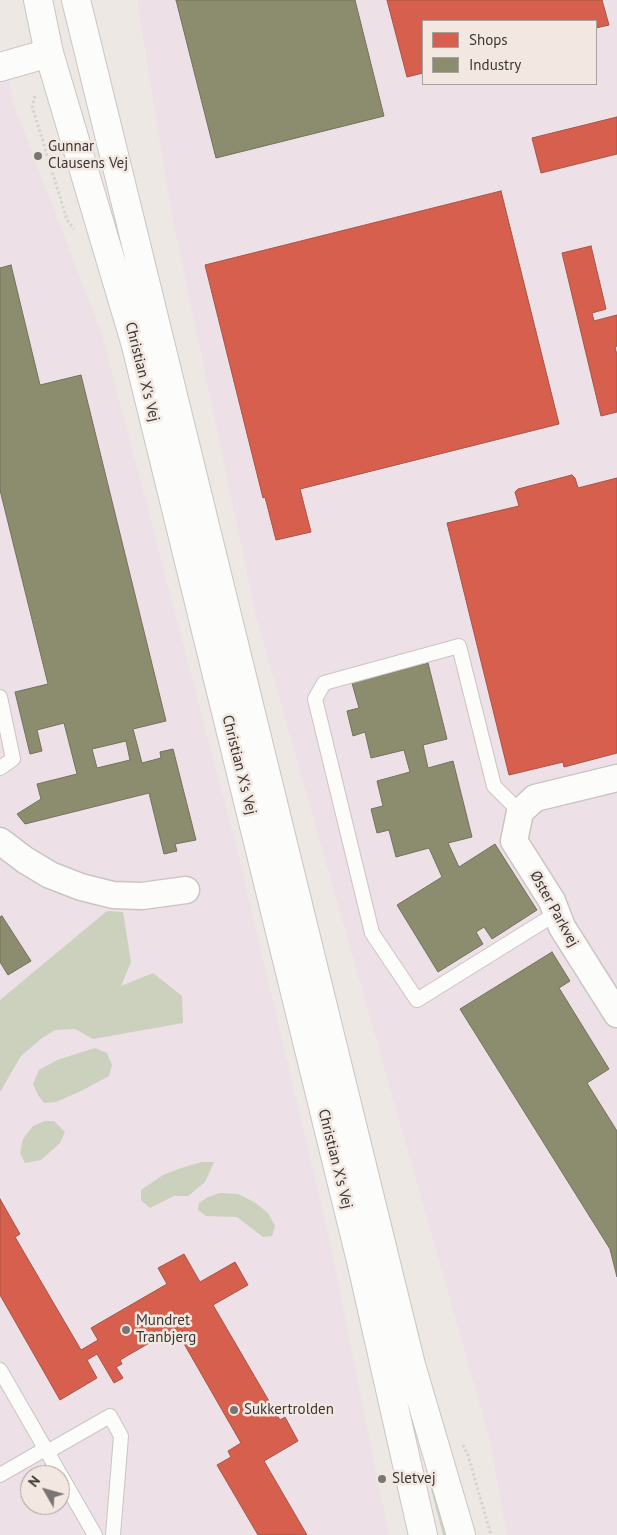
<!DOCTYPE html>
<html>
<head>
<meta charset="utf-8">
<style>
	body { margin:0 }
	#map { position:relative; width:617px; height:1535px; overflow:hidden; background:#eee8e5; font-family:"PT Sans",sans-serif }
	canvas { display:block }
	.legend { position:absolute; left:422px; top:20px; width:175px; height:65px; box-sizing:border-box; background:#f2e7e1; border:1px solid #a9a19c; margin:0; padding:6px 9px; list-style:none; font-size:15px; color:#3b3734 }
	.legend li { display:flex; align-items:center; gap:10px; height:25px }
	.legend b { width:25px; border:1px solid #a9a19c }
	.north { position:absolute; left:20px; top:1465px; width:50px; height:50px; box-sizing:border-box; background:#f2e7e1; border:1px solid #a9a19c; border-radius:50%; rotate:308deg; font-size:14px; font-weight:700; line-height:20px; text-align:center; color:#3b3734 }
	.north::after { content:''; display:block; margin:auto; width:18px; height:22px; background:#7a7572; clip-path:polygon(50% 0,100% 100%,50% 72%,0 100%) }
</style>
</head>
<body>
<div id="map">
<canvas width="617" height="1535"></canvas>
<ul class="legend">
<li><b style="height:14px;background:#d6604d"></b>Shops</li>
<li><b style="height:14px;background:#8c8c6e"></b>Industry</li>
</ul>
<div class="north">N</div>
</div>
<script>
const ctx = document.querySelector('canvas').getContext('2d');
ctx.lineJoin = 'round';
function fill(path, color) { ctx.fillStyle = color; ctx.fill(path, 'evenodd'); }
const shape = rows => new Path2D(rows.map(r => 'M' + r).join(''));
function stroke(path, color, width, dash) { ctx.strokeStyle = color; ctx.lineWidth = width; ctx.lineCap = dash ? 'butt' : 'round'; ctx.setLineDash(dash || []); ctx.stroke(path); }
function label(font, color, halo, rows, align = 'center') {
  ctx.font = font + ' "PT Sans",sans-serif'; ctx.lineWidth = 5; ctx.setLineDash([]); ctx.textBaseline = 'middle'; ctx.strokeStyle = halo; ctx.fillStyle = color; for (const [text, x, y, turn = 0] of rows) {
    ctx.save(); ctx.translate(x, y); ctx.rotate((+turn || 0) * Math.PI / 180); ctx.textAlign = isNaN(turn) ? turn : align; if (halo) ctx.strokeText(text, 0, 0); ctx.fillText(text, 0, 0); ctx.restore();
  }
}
const industrial = shape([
	[137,0,617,0,617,1535,507,1535,489,1437,256,616,171,211],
	[423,21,596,21,596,84,423,84],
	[7,63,12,100,102,334,239,857,330,1242,389,1535,0,1535,0,67],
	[30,1475,60,1475,60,1505,30,1505]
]);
const green = shape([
	[107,911,123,912,131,962,121,986,153,973,182,996,183,1023,93,1039,75,1029,55,1030,42,1038,21,1056,0,1092,0,1000],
	[95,1048,107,1053,112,1065,109,1076,81,1091,56,1102,44,1103,38,1095,33,1084,39,1070,57,1060],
	[45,1121,54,1121,65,1132,60,1143,41,1160,25,1163,20,1153,23,1139,33,1126],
	[202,1162,214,1162,205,1182,188,1196,174,1196,150,1208,141,1200,141,1190,163,1175,181,1168],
	[220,1193,238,1194,254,1202,268,1213,275,1226,272,1236,263,1237,237,1217,206,1216,198,1210,199,1203,208,1197],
	[428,1468,449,1535,443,1535,426,1470]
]);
const shops = shape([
	[387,0,602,0,609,25,596,28,596,21,423,21,423,73,407,77,387,0],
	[617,117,617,154,541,173,532,138,617,117],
	[501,191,559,424,300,489,311,532,276,540,265,497,263,498,205,265,501,191],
	[591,246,606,309,592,313,594,321,617,315,617,346,615,347,617,355,617,412,601,416,562,253,591,246],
	[572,475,575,478,578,488,617,478,617,753,564,767,563,762,509,775,447,523,519,506,515,492,518,489,572,475],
	[0,1199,20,1234,15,1237,81,1350,98,1340,91,1328,167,1284,158,1268,184,1254,200,1282,235,1262,248,1285,213,1305,280,1420,285,1417,298,1441,264,1461,307,1535,258,1535,217,1465,231,1457,228,1451,241,1443,175,1328,120,1360,122,1364,116,1367,123,1378,114,1383,97,1354,87,1360,97,1378,60,1400,0,1295,0,1199]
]);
const industry = shape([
	[176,0,355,0,384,116,216,158,176,0],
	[11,265,40,385,81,375,166,721,133,729,142,763,161,758,160,752,173,749,196,840,175,844,177,851,164,854,149,793,25,824,17,814,41,799,37,784,77,774,64,723,37,730,42,751,30,754,15,692,48,684,0,490,0,268,11,265],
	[126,741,130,760,97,768,92,749,126,741],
	[428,663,447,739,423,745,428,768,453,761,472,837,448,843,459,867,495,844,537,910,492,939,484,927,476,932,483,944,438,972,397,905,442,877,429,848,396,857,389,830,377,833,371,809,383,806,377,781,410,772,404,750,371,758,365,732,353,736,347,711,359,708,352,683,428,663],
	[2,916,31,961,8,975,0,962,0,917,2,916],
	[552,952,570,981,559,988,609,1069,587,1083,617,1131,617,1277,610,1249,460,1009,552,952]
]);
const path = shape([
	[35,96,32,106,67,220,74,229],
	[463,1445,468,1455,491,1535]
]);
const service = shape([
	[0,697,13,759,0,768],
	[520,812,494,786,459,646,324,683,315,699,372,933,417,1000,557,913],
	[0,1370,95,1535],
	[47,1452,110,1416,121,1436,113,1535],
	[0,1475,45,1449]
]);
const minor = shape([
	[617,778,535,798,520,812,514,841,552,901,562,927,617,1014],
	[0,841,25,860,50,875,81,887,113,895,142,896,186,890]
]);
const tertiary = shape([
	[0,67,49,53]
]);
const secondary = shape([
	[38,0,49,53,135,342,361,1261,423,1535],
	[76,0,411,1365,461,1535]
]);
const markers = [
	[38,156,5,"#7a7572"],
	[126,1330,5,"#7a7572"],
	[234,1410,5,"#7a7572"],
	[382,1479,5,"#7a7572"]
];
const poiNames = [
	["Gunnar",48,147],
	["Clausens Vej",48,164],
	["Mundret",136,1321],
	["Tranbjerg",136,1338],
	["Sukkertrolden",244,1410],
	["Sletvej",392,1479]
];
const streetNames = [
	["Christian X's Vej",142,372,76],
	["Christian X's Vej",239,765,76],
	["Øster Parkvej",554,909,61],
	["Christian X's Vej",335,1159,76]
];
fill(industrial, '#ede0e7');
fill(green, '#cbd1bc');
fill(shops, '#d6604d');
stroke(shops, '#a85446', 1);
fill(industry, '#8c8c6e');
stroke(industry, '#74725d', 1);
stroke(service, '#cac5c3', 16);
stroke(minor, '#cac5c3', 29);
stroke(tertiary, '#cac5c3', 30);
stroke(secondary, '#cac5c3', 30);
stroke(path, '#d5d4d2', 3, [2.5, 2.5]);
stroke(service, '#fcfcfb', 14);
stroke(minor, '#fcfcfb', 26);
stroke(tertiary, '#fcfcfb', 28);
stroke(secondary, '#fcfcfb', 28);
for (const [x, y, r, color] of markers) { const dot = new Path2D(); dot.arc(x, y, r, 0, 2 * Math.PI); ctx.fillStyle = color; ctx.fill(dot); stroke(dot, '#f2e7e1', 2); }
label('15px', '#3b3734', '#f2e7e1', poiNames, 'left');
label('15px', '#3b3734', '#f2e7e1', streetNames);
</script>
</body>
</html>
